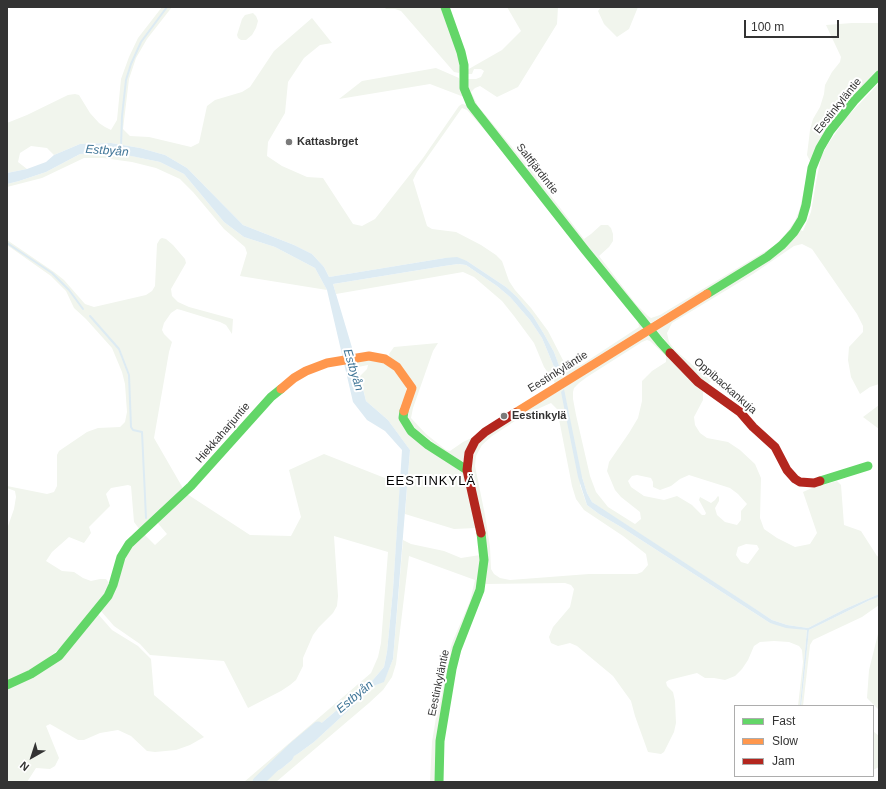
<!DOCTYPE html>
<html>
<head>
<meta charset="utf-8">
<style>
	body { margin:0 }
	#map { position:relative; width:886px; height:789px; overflow:hidden; background:#fff; font-family:Helvetica,sans-serif }
	canvas { display:block }
	.frame { position:absolute; inset:0; border:8px solid #333; pointer-events:none }
	.legend { position:absolute; left:734px; top:705px; width:140px; height:72px; box-sizing:border-box; background:#fff; border:1px solid #adadad; margin:0; padding:5px 7px; list-style:none; font-size:12px; color:#333 }
	.legend li { display:flex; align-items:center; gap:8px; height:20px }
	.legend b { width:20px; border:1px solid #adadad }
	.north { position:absolute; left:12px; top:737px; width:40px; height:40px; -webkit-text-stroke:3px #fff; paint-order:stroke; rotate:219deg; font-size:11px; font-weight:700; line-height:16px; text-align:center; color:#333 }
	.north::after { content:''; display:block; margin:auto; width:14px; height:18px; background:#333; clip-path:polygon(50% 0,100% 100%,50% 72%,0 100%) }
	.scale { position:absolute; left:744px; top:20px; width:95px; height:18px; box-sizing:border-box; border:2px solid #333; border-top:0; padding-left:5px; font-size:12px; line-height:14px; white-space:nowrap; color:#333; -webkit-text-stroke:3px #fff; paint-order:stroke }
</style>
</head>
<body>
<div id="map">
<canvas width="886" height="789"></canvas>
<div class="frame"></div>
<ul class="legend">
<li><b style="height:5px;background:#63d668"></b>Fast</li>
<li><b style="height:5px;background:#ff974d"></b>Slow</li>
<li><b style="height:5px;background:#b3261e"></b>Jam</li>
</ul>
<div class="north">N</div>
<div class="scale">100 m</div>
</div>
<script>
const ctx = document.querySelector('canvas').getContext('2d');
ctx.lineJoin = 'round';
function fill(path, color) { ctx.fillStyle = color; ctx.fill(path, 'evenodd'); }
const shape = rows => new Path2D(rows.map(r => 'M' + r).join(''));
function stroke(path, color, width, dash) { ctx.strokeStyle = color; ctx.lineWidth = width; ctx.lineCap = dash ? 'butt' : 'round'; ctx.setLineDash(dash || []); ctx.stroke(path); }
function label(font, color, halo, rows, align = 'center') {
  ctx.font = font + ' Helvetica,sans-serif'; ctx.lineWidth = 4; ctx.setLineDash([]); ctx.textBaseline = 'middle'; ctx.strokeStyle = halo; ctx.fillStyle = color; for (const [text, x, y, turn = 0] of rows) {
    ctx.save(); ctx.translate(x, y); ctx.rotate((+turn || 0) * Math.PI / 180); ctx.textAlign = isNaN(turn) ? turn : align; if (halo) ctx.strokeText(text, 0, 0); ctx.fillText(text, 0, 0); ctx.restore();
  }
}
const green = shape([
	[162,7,172,7,147,39,136,58,129,79,123,129,130,136,149,137,191,147,199,143,207,106,215,100,242,92,250,87,274,51,312,18,332,43,320,45,304,58,288,82,285,113,268,142,267,156,282,166,307,177,323,178,353,224,362,226,375,219,423,158,459,106,462,104,467,105,640,318,642,329,555,383,544,367,534,343,514,316,502,301,474,277,463,272,336,294,333,284,444,266,458,264,466,265,497,286,510,297,530,320,542,338,557,374,561,371,554,352,544,334,533,316,517,297,506,287,467,261,445,258,329,277,324,267,312,254,294,245,243,225,187,168,165,155,140,148,111,143,80,144,54,155,47,148,31,146,20,153,18,162,27,169,7,173,7,123,27,115,68,95,75,94,79,95,90,113,99,123,105,127,111,130,117,120,121,79,129,57,138,38],
	[462,108,467,110,489,135,638,321,639,327,581,365,570,369,566,366,548,331,531,308,515,290,509,281,502,261,496,255,481,245,456,232,432,229,427,226,413,180,417,172],
	[384,7,442,7,462,66,459,73,454,72,401,11,395,9,386,9],
	[507,7,558,7,557,24,518,87,497,97,480,86,475,88,471,92,478,106,531,170,584,239,591,234,601,225,608,225,611,228,613,234,613,241,609,247,599,256,636,304,648,316,651,318,660,315,774,246,785,235,795,221,800,208,810,161,807,155,810,130,813,119,820,107,824,94,825,85,832,72,840,62,841,57,826,25,852,23,879,23,879,71,856,95,835,119,823,138,815,154,810,169,803,206,799,219,794,227,785,239,771,250,651,323,644,317,570,229,545,195,478,112,467,94,465,79,476,79,481,77,484,71,481,69,474,69,472,74,465,74,467,70,502,50,521,31],
	[601,7,638,7,629,29,617,37,604,24,598,11],
	[253,13,256,16,258,21,256,28,252,35,246,40,241,40,238,38,237,35,242,19,245,15],
	[436,68,459,78,464,97,430,84,339,99,362,81],
	[879,83,879,384,870,387,860,394,851,377,848,360,849,347,863,332,863,326,857,314,812,249,802,244,794,246,753,274,672,323,667,333,669,342,675,350,711,381,706,386,656,330,800,230,803,231,811,212,816,182,821,157,828,144,846,118],
	[113,152,160,162,184,174,224,222,244,237,275,247,315,268,327,290,240,276,247,253,245,247,224,229,193,192,180,179,156,168,132,162,103,158,84,158,42,178,7,187,7,184,19,181,46,172,80,154],
	[162,238,166,239,173,245,185,259,186,263,171,289,172,296,178,302,189,307,233,319,232,334,226,325,220,322,181,310,177,309,171,313,164,323,162,330,164,334,172,342,169,352,154,438,184,490,140,530,134,522,131,486,128,485,111,488,106,494,110,506,89,527,91,533,84,543,69,537,52,552,46,561,62,571,74,572,83,578,91,581,100,579,106,579,109,583,106,593,56,654,7,683,7,529,14,509,16,497,15,491,7,488,7,486,47,494,54,492,57,486,57,455,59,451,87,432,98,428,120,427,125,422,127,412,125,384,122,372,112,348,86,319,74,308,66,291,51,276,7,245,7,240,54,272,64,280,85,304,94,307,146,295,152,291,155,286,157,244,160,239],
	[647,334,703,390,703,400,694,417,695,425,700,433,707,438,728,442,740,450,755,464,761,478,760,518,764,529,777,538,795,547,810,544,817,533,803,492,812,488,837,481,841,485,844,525,861,531,877,556,879,557,879,594,845,609,808,628,787,625,772,620,603,510,592,502,587,493,582,477,580,485,587,505,599,514,621,527,770,623,807,630,800,706,798,706,803,662,802,650,799,646,789,642,774,641,760,642,754,646,748,660,742,669,735,676,725,680,714,678,705,678,697,673,669,680,666,682,667,686,673,692,675,701,676,723,674,732,664,752,661,754,648,752,635,716,631,701,613,676,577,646,570,643,558,646,551,643,549,637,553,627,570,607,574,589,571,585,565,583,484,584,470,468,477,445,485,436],
	[647,340,650,341,666,356,666,362,652,371,642,381,642,401,638,418,629,433,609,462,608,467,607,471,615,490,621,497,640,512,641,519,635,524,608,507,596,492,590,476,576,415,573,399,573,392,574,388,579,383,587,377,642,342],
	[551,403,557,409,572,486,576,499,584,510,623,536,646,554,648,565,642,572,637,574,589,574,510,580,500,578,494,574,491,569,490,547,485,515,475,466,476,456,482,445,492,436,524,415],
	[637,475,651,478,653,482,653,487,660,490,671,486,680,479,689,475,730,488,738,494,747,504,741,511,741,520,737,525,725,522,717,515,715,508,719,501,719,497,718,496,715,500,711,503,700,497,699,500,706,513,705,515,702,515,692,505,677,496,664,500,644,496,631,487,628,481,632,476],
	[746,544,757,545,759,549,748,564,741,562,736,555,738,547],
	[438,343,433,351,413,408,411,418,426,434,446,450,450,451,463,442,476,436,461,464,407,422,412,395,391,359,389,354,394,347],
	[381,358,407,382,402,422,465,471,476,528,454,529,405,514,410,450,388,420,366,401,360,376,367,369,368,365,358,367,356,361],
	[879,405,879,429,863,417],
	[324,454,400,484,393,590,387,652,384,667,372,681,370,685,357,692,353,698,351,698,311,732,299,747,276,762,254,782,244,782,371,673,378,657,381,643,388,552,334,536,338,596,337,606,333,613,319,627,313,635,303,658,303,666,296,680,290,685,281,691,248,708,224,661,150,655,140,644,114,626,100,610,124,556,143,533,155,545,167,534,156,521,187,494,250,535,291,536,301,517,289,470],
	[403,540,411,544,444,551,461,558,480,555,479,581,458,637,436,782,430,782,432,742,442,681,452,643,470,601,475,580,409,556,396,664,392,677,383,690,369,703,276,782,264,782,273,773,281,769,292,760,293,756,299,753,314,742,376,685,384,681,393,659],
	[879,597,879,605,862,617,813,640,810,645,803,706,801,706,809,630,870,600],
	[98,614,112,630,138,646,151,659,154,695,204,737,190,745,176,750,155,752,147,751,131,736,118,730,100,733,84,740,78,740,50,724,46,726,59,758,55,766,50,769,36,768,27,782,7,782,7,687,24,680],
	[879,630,879,710,867,698,869,670],
	[873,731,879,736,879,767,873,770]
]);
const water = shape([
	[111,143,140,148,165,155,187,168,243,225,294,245,312,254,324,267,329,277,445,258,457,257,467,261,506,287,517,297,533,316,544,334,554,352,561,371,560,376,557,374,542,338,530,320,510,297,497,286,466,265,458,264,444,266,333,284,356,361,366,401,388,420,410,450,393,659,384,682,376,685,314,742,299,753,294,756,292,760,281,769,273,773,264,782,254,782,276,762,299,747,311,732,351,698,353,698,357,692,370,685,372,681,384,667,387,652,393,590,402,450,385,431,367,420,353,402,327,290,315,268,275,247,244,237,224,222,184,174,160,162,112,152,80,154,46,172,19,181,7,184,7,173,27,169,46,162,54,155,80,144],
	[564,389,582,477,587,493,592,502,754,608,772,620,787,625,808,628,845,609,879,594,879,597,870,600,809,630,801,706,800,706,807,630,786,628,770,623,621,527,599,514,587,505,578,477,561,392]
]);
const stream = shape([
	[121,146,122,116,126,80,131,64,141,42,167,7],
	[7,243,52,273,69,290,83,309],
	[90,316,119,349,129,375,131,427,133,430,142,432,146,518]
]);
const river = shape([
	[258,782,293,748,318,727]
]);
const fast = shape([
	[445,7,461,52,464,65,464,88,471,105,585,250,660,342,670,353],
	[707,294,767,257,782,245,794,232,802,219,806,205,812,168,820,148,830,131,854,101,879,75],
	[404,411,403,418,411,431,428,445,467,470],
	[820,481,868,466],
	[7,685,31,674,59,656,108,596,113,585,121,557,129,544,191,486,271,397,281,389],
	[439,782,440,741,452,669,457,649,480,590,484,560,481,533]
]);
const slow = shape([
	[281,389,294,378,306,371,327,363,369,356,385,359,397,367,412,388,404,411],
	[515,413,707,294]
]);
const jam = shape([
	[670,353,698,382,740,412,753,427,775,447,787,470,795,479,800,482,814,483,820,481],
	[481,533,467,470,469,453,475,441,485,432,515,413]
]);
const markers = [
	[289,142,4,"#7a7a7a"],
	[504,416,4,"#7a7a7a"]
];
const streetNames = [
	["Eestinkyläntie",838,106,-51],
	["Saltfjärdintie",537,169,52],
	["Eestinkyläntie",558,372,-32],
	["Oppibackankuja",725,386,41],
	["Hiekkaharjuntie",223,433,-49],
	["Eestinkyläntie",439,683,-78]
];
const poiNames = [
	["Kattasbrget",297,142],
	["Eestinkylä",512,416]
];
const waterNames = [
	["Estbyån",107,151,4],
	["Estbyån",353,370,73],
	["Estbyån",355,697,-40]
];
const quarterNames = [
	["EESTINKYLÄ",431,481]
];
fill(green, '#f1f5ed');
fill(water, '#ddebf3');
stroke(stream, '#ddebf3', 2);
stroke(river, '#ddebf3', 11);
stroke(fast, '#63d668', 9);
stroke(slow, '#ff974d', 9);
stroke(jam, '#b3261e', 9);
for (const [x, y, r, color] of markers) { const dot = new Path2D(); dot.arc(x, y, r, 0, 2 * Math.PI); ctx.fillStyle = color; ctx.fill(dot); stroke(dot, '#fff', 1.5); }
label('11px', '#333', '#fff', streetNames);
label('bold 11px', '#333', '#fff', poiNames, 'left');
label('italic 12px', '#3f7597', '#fff', waterNames);
ctx.letterSpacing = '1px';
label('13px', '#000', '#fff', quarterNames);
ctx.letterSpacing = '0px';
</script>
</body>
</html>
